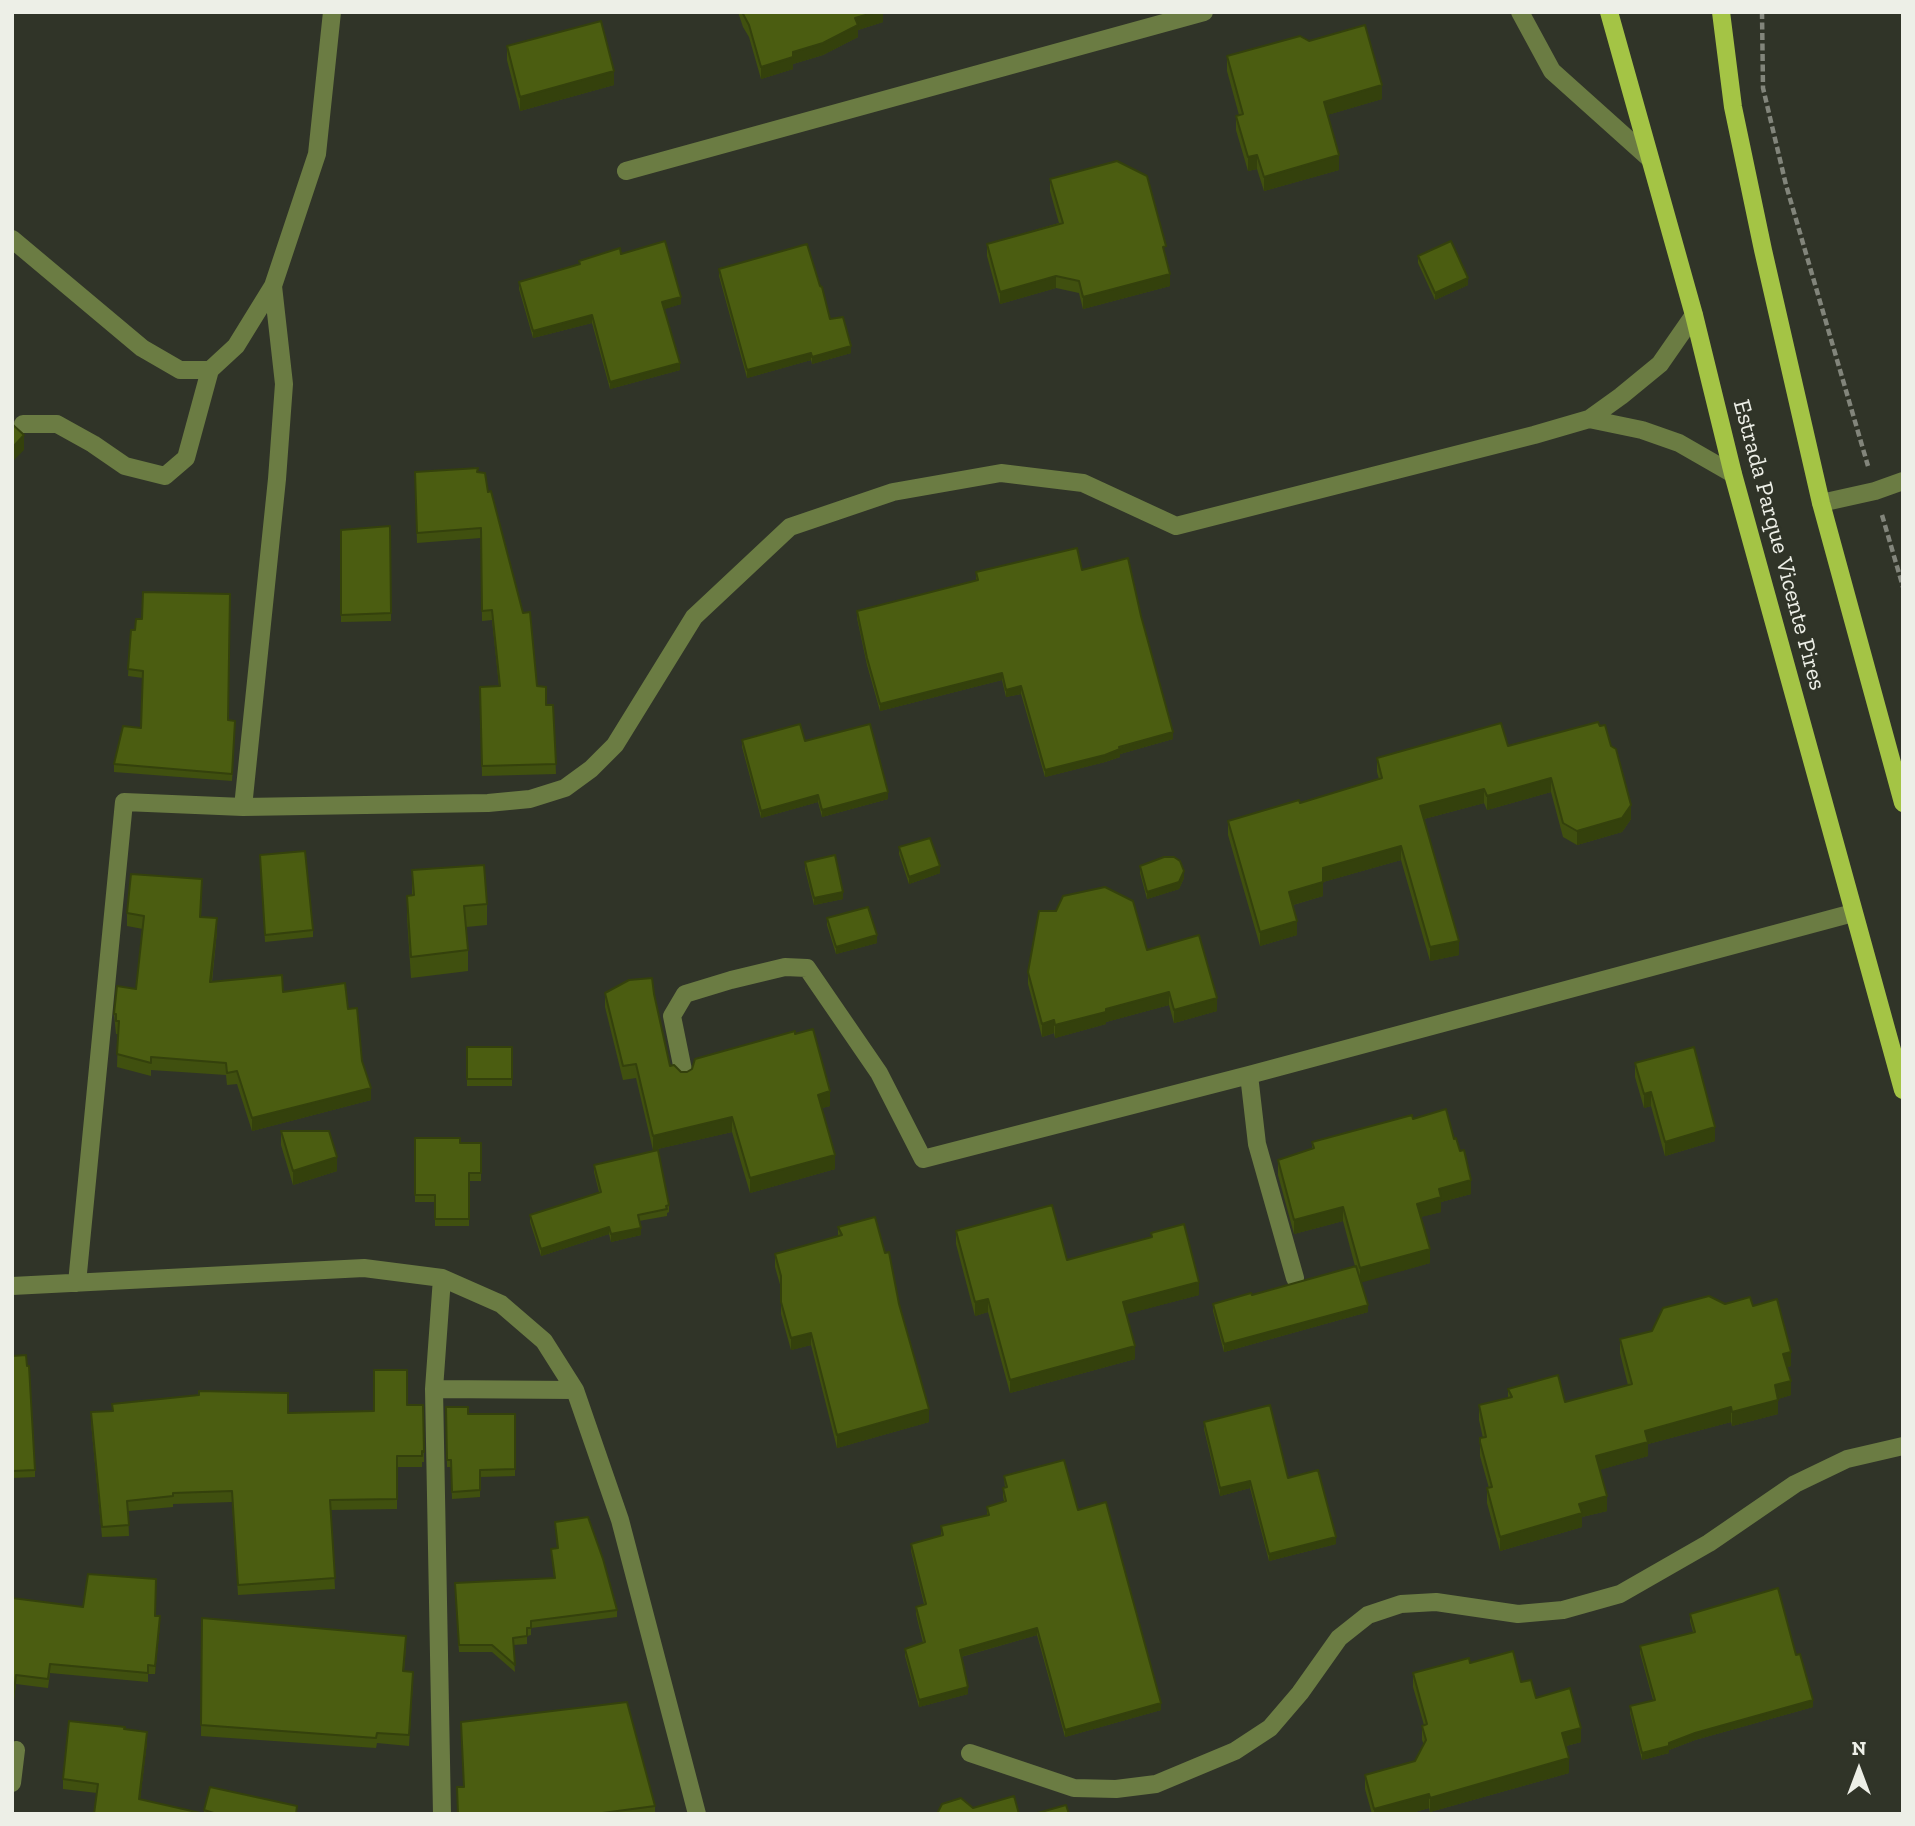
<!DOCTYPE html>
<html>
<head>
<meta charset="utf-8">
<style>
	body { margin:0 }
	#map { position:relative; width:1915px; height:1826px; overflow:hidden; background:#303428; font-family:"Zilla Slab",serif }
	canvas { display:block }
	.frame { position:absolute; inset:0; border:14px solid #edefe7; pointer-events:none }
	.north { position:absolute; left:1824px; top:1735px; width:70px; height:70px; -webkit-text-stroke:5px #303428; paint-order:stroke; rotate:0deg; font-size:19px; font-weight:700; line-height:28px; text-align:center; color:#edefe7 }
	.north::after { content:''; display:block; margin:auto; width:24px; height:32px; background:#edefe7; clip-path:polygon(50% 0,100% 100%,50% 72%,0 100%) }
</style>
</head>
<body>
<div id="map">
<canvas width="1915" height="1826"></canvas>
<div class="frame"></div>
<div class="north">N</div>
</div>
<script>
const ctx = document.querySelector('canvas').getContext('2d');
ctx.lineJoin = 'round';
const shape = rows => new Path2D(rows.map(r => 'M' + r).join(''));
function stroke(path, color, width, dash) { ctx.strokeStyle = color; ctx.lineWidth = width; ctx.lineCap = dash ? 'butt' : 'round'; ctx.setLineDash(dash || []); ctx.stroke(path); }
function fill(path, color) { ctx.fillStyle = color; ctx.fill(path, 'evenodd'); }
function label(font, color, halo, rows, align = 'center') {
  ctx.font = font + ' "Zilla Slab",serif'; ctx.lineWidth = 5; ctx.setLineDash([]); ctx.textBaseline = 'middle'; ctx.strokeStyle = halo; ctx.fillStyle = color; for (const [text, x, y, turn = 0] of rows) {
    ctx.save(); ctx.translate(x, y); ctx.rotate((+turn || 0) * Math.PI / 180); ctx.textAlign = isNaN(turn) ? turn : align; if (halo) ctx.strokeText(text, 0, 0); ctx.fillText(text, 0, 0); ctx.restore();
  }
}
const path = shape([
	[1762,12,1763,88,1786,185,1868,466],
	[1882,515,1903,587]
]);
const minor = shape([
	[1520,12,1552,71,1649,158],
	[626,171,1204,12],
	[12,239,142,348,180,370,210,370,236,346,273,286],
	[1589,419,1642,430,1679,443,1733,474],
	[23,424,57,424,93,444,125,466,165,476,186,458,210,370],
	[1821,503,1875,491,1903,481],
	[243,807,488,803,530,799,565,788,591,769,615,745,694,617,790,527,893,492,1001,473,1083,483,1176,526,1534,435,1589,419,1621,396,1660,364,1694,315],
	[684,1075,672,1016,685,994,731,980,785,967,807,968,879,1073,923,1159,1249,1075,1853,913],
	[1249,1075,1257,1144,1295,1278],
	[77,1283,124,802,243,807,277,479,284,384,273,286,317,154,332,12],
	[12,1286,364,1268,442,1278,501,1304,544,1341,575,1390,620,1520,697,1814],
	[434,1389,575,1390],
	[970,1753,1074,1788,1116,1789,1156,1784,1235,1751,1270,1728,1300,1693,1339,1638,1368,1615,1401,1604,1436,1602,1518,1614,1563,1610,1620,1594,1709,1543,1795,1484,1847,1459,1903,1446],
	[12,1783,16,1750],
	[442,1814,434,1389,442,1278]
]);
const major = shape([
	[1609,12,1694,315,1733,474,1903,1090],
	[1721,12,1733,107,1763,250,1821,503,1903,803]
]);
const wall = shape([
	[738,12,883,12,883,22,858,30,858,37,823,55,793,64,793,69,761,79,749,37,743,27],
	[507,46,614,85,520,111,507,60],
	[1227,56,1382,99,1327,115,1339,170,1264,191,1257,169,1248,171,1236,130,1236,116,1239,115,1227,71],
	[1050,179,1166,258,1170,286,1083,309,1079,293,1056,288,1000,304,987,256,987,244,1059,223,1050,191],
	[621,254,681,304,664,309,680,370,610,389,592,323,533,338,519,289,519,282,579,264,579,261],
	[1418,256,1468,285,1435,300,1418,263],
	[719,269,820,286,830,319,851,353,812,364,811,360,747,378,719,276],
	[415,472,478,472,488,492,537,686,546,705,553,705,556,774,482,776,480,687,499,686,492,620,482,621,481,538,417,543],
	[390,526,391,621,341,622,341,530],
	[1082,570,1141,616,1173,739,1120,754,1120,757,1105,762,1045,777,1021,694,1006,697,1002,680,880,711,867,665,857,618,857,611,976,580,976,572],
	[131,630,235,728,232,781,114,772,114,764,141,728,143,678,128,676],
	[742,740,805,741,888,799,822,817,818,802,761,818,742,747],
	[1508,746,1631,819,1622,832,1577,845,1563,837,1551,792,1487,810,1484,803,1424,819,1459,955,1430,961,1401,860,1323,882,1323,896,1293,905,1297,935,1260,946,1228,835,1228,821,1300,803,1379,779,1377,772,1377,758],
	[899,847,940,873,909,884,899,854],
	[260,855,313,930,313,937,265,942],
	[805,862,843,899,814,905,805,869],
	[1140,866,1184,878,1179,889,1147,899,1140,873],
	[412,870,487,904,487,925,466,927,468,950,468,971,411,978,407,917,407,896,412,895],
	[202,891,201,917,217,931,212,982,283,992,348,1009,362,1061,371,1100,252,1131,237,1084,227,1085,226,1075,151,1070,151,1076,117,1067,118,1034,116,1034,114,1014,136,989,143,929,127,926,127,913],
	[827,918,877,943,836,954,827,925],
	[1147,950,1217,1011,1174,1023,1169,1005,1106,1022,1106,1024,1055,1038,1054,1033,1042,1037,1028,984,1028,972],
	[605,993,654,994,670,1066,681,1072,687,1072,795,1034,830,1106,822,1108,835,1169,750,1193,732,1132,653,1150,636,1078,623,1080,605,1007],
	[467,1047,512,1047,512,1086,467,1086],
	[1635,1063,1715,1141,1665,1156,1651,1106,1644,1108,1635,1077],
	[1413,1119,1454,1139,1471,1194,1441,1202,1441,1212,1420,1217,1430,1263,1361,1282,1368,1312,1224,1352,1213,1311,1213,1304,1252,1295,1355,1266,1343,1221,1294,1234,1278,1175,1278,1160,1312,1149,1312,1142],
	[281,1131,337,1171,293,1185,281,1145],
	[415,1138,460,1143,481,1143,481,1181,469,1181,469,1226,435,1226,435,1202,415,1202],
	[594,1165,669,1205,669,1212,667,1213,667,1216,639,1221,641,1235,611,1242,609,1234,541,1256,530,1222,530,1215,599,1192,594,1172],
	[838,1227,899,1304,929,1422,837,1448,811,1345,791,1350,781,1314,781,1288,775,1267,775,1254,838,1236],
	[956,1231,1067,1260,1151,1237,1151,1233,1199,1295,1126,1314,1135,1359,1010,1393,988,1312,975,1316,956,1244],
	[1753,1306,1791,1366,1787,1367,1791,1395,1778,1399,1778,1414,1732,1426,1731,1422,1648,1444,1648,1456,1599,1470,1607,1511,1582,1517,1582,1527,1500,1551,1487,1503,1487,1488,1489,1488,1480,1456,1480,1442,1483,1438,1479,1420,1479,1405,1508,1398,1508,1389,1565,1402,1628,1385,1620,1353,1620,1339],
	[12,1356,35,1470,35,1477,12,1478],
	[407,1405,423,1405,424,1462,422,1462,422,1467,397,1467,397,1509,331,1510,335,1589,238,1595,232,1502,173,1504,173,1507,128,1511,129,1536,102,1537,91,1423,91,1412,288,1413,374,1411],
	[446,1407,468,1414,515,1414,515,1476,480,1477,480,1497,452,1499,451,1467,447,1467],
	[1204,1422,1288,1478,1336,1544,1269,1561,1250,1488,1220,1496,1204,1429],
	[1004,1476,1078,1510,1161,1710,1065,1737,1037,1635,961,1657,968,1694,919,1707,905,1656,905,1649,923,1643,916,1614,916,1607,924,1604,911,1551,911,1544,941,1535,941,1526,987,1515,987,1507,1004,1501,1003,1496,1003,1488,1005,1488],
	[555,1522,617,1610,617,1617,531,1628,531,1635,527,1636,527,1644,513,1645,515,1672,492,1652,459,1652,455,1591,554,1578,551,1549,557,1548],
	[12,1598,155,1616,160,1625,155,1674,148,1674,148,1682,50,1673,48,1688,16,1684,12,1716],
	[1690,1614,1796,1655,1813,1707,1695,1740,1669,1750,1669,1753,1642,1760,1630,1713,1630,1706,1653,1700,1640,1653,1640,1646,1693,1632,1690,1621],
	[202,1618,406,1647,404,1671,413,1682,409,1746,377,1743,376,1748,201,1736],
	[1470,1663,1521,1682,1581,1742,1566,1746,1569,1773,1430,1812,1429,1808,1408,1814,1372,1814,1365,1789,1365,1775,1415,1761,1424,1745,1422,1740,1422,1726,1424,1725,1413,1687,1413,1673],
	[461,1722,655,1806,655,1814,457,1814,464,1787],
	[125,1729,147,1742,140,1800,204,1814,204,1810,297,1814,94,1814,97,1793,63,1789,63,1779]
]);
const shadedWall = shape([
	[876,12,883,12,883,22,858,30,858,37,823,55,793,64,793,69,761,79,761,67,793,52,855,18],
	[614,71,614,85,520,111,520,97],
	[1382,85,1382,99,1324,116,1324,102],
	[1257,155,1257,169,1248,171,1248,157],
	[1339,155,1339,170,1264,191,1264,177],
	[1170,274,1170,286,1083,309,1083,297],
	[1056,276,1056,288,1000,304,1000,292],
	[1468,278,1468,285,1435,300,1435,293],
	[681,297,681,304,662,310,662,302],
	[592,315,592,323,533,338,533,331],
	[851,346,851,353,812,364,812,357],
	[811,353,811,360,747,378,747,370],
	[680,363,680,370,610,389,610,382],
	[24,435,24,450,12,462,12,448],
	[1002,673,1002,680,880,711,880,704],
	[1021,686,1021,694,1006,697,1006,690],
	[1173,732,1173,739,1120,754,1120,757,1105,762,1045,777,1045,770],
	[1551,778,1551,792,1487,810,1487,796],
	[1484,789,1484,803,1420,820,1420,806],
	[888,792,888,799,822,817,822,810],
	[818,795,818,802,761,818,761,811],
	[1631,805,1631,819,1622,832,1577,845,1577,831],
	[1401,846,1401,860,1323,882,1323,896,1289,906,1289,892,1323,868],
	[940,866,940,873,909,884,909,877],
	[1184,871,1184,878,1179,889,1147,899,1147,892],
	[843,892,843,899,814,905,814,898],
	[217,918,217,931,210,995,210,982],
	[1297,921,1297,935,1260,946,1260,932],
	[877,935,877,943,836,954,836,947],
	[1459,941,1459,955,1430,961,1430,947],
	[1169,992,1169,1005,1106,1022,1106,1024,1055,1038,1055,1025,1106,1009],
	[1217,998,1217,1011,1174,1023,1174,1010],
	[1054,1020,1054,1033,1042,1037,1042,1024],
	[371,1088,371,1100,252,1131,252,1118],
	[830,1091,830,1106,818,1109,818,1095],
	[1651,1092,1651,1106,1644,1108,1644,1094],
	[732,1117,732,1132,653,1150,653,1136],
	[1715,1127,1715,1141,1665,1156,1665,1142],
	[835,1155,835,1169,750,1193,750,1178],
	[337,1157,337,1171,293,1185,293,1171],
	[1471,1180,1471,1194,1441,1202,1441,1212,1417,1218,1417,1204,1439,1189],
	[1343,1207,1343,1221,1294,1234,1294,1220],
	[609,1227,609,1234,541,1256,541,1249],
	[641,1228,641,1235,611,1242,611,1234],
	[1430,1249,1430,1263,1360,1283,1360,1268],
	[1199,1282,1199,1295,1123,1315,1123,1302],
	[988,1299,988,1312,975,1316,975,1302],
	[1368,1305,1368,1312,1224,1352,1224,1344],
	[811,1333,811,1345,791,1350,791,1338],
	[1135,1346,1135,1359,1010,1393,1010,1380],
	[1791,1352,1791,1366,1783,1368,1783,1354],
	[1791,1381,1791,1395,1775,1400,1775,1385],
	[1778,1400,1778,1414,1732,1426,1732,1412],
	[1731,1407,1731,1422,1648,1444,1648,1456,1596,1471,1596,1456,1645,1431],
	[929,1409,929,1422,837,1448,837,1435],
	[1250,1481,1250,1488,1220,1496,1220,1488],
	[1607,1496,1607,1511,1582,1517,1582,1527,1500,1551,1500,1537,1579,1504],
	[1336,1537,1336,1544,1269,1561,1269,1554],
	[160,1616,160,1625,155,1674,155,1666],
	[1037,1628,1037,1635,960,1657,960,1650],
	[968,1687,968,1694,919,1707,919,1700],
	[1813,1700,1813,1707,1695,1740,1669,1750,1669,1753,1642,1760,1642,1753,1695,1733],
	[1161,1703,1161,1710,1065,1737,1065,1730],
	[1581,1728,1581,1742,1562,1747,1562,1733],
	[147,1732,147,1742,139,1809,139,1799],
	[1569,1758,1569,1773,1430,1812,1430,1798],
	[1429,1794,1429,1808,1408,1814,1374,1814,1374,1809]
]);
const building = shape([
	[742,12,876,12,855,18,858,25,823,43,793,52,793,57,761,67,749,25,742,12],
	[601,21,614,71,520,97,507,46,601,21],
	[1365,25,1382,85,1324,102,1339,155,1264,177,1257,155,1248,157,1236,116,1243,114,1227,56,1300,36,1309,41,1365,25],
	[1117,161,1147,176,1166,246,1163,247,1170,274,1083,297,1079,281,1056,276,1000,292,987,244,1063,223,1050,179,1117,161],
	[665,241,681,297,662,302,680,363,610,382,592,315,533,331,519,282,580,264,579,261,620,248,621,254,665,241],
	[1451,241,1468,278,1435,293,1418,256,1451,241],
	[807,244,820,286,822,287,830,319,843,317,851,346,812,357,811,353,747,370,719,269,807,244],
	[12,424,24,435,12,448,12,424],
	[478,468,477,472,485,473,488,492,491,491,523,613,530,612,537,686,546,687,546,705,553,705,556,764,482,766,480,687,500,686,492,610,482,611,481,528,417,533,415,472,478,468],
	[390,526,391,613,341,615,341,530,390,526],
	[1077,548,1082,570,1128,558,1141,616,1173,732,1119,747,1120,749,1105,755,1045,770,1021,686,1006,690,1002,673,880,704,867,658,857,611,978,580,976,572,1077,548],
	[143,592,230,594,228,720,235,721,232,774,114,764,123,726,141,728,143,671,128,669,131,630,135,630,136,619,142,619,143,592],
	[1598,722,1600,726,1605,725,1611,746,1616,749,1631,805,1622,818,1577,831,1563,823,1551,778,1487,796,1484,789,1420,806,1459,941,1430,947,1401,846,1323,868,1323,882,1289,892,1297,921,1260,932,1228,821,1299,800,1300,803,1382,778,1377,758,1501,723,1508,746,1598,722],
	[800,724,805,741,870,724,888,792,822,810,818,795,761,811,742,740,800,724],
	[930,838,940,866,909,877,899,847,930,838],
	[305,851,313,930,265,935,260,855,305,851],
	[835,855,843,892,814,898,805,862,835,855],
	[1164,857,1174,857,1180,861,1184,871,1179,882,1147,892,1140,866,1164,857],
	[484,865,487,904,464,906,468,950,411,957,407,896,414,895,412,870,484,865],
	[131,874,202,879,200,917,217,918,210,982,282,975,283,992,345,983,348,1009,357,1008,362,1061,371,1088,252,1118,237,1071,227,1073,226,1063,151,1057,151,1063,117,1054,119,1021,116,1021,116,1014,114,1014,117,986,136,989,144,916,127,913,131,874],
	[1105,887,1133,901,1147,950,1199,935,1217,998,1174,1010,1169,992,1106,1009,1106,1012,1055,1025,1054,1020,1042,1024,1028,972,1039,911,1056,911,1063,896,1105,887],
	[868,907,877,935,836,947,827,918,868,907],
	[652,978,654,994,670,1066,674,1065,681,1072,687,1072,692,1069,695,1059,795,1031,795,1034,813,1029,830,1091,818,1095,835,1155,750,1178,732,1117,653,1136,636,1064,623,1066,605,993,629,980,652,978],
	[467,1047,512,1047,512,1079,467,1079,467,1047],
	[1694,1047,1715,1127,1665,1142,1651,1092,1644,1094,1635,1063,1694,1047],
	[1446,1109,1454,1139,1456,1138,1460,1151,1464,1150,1471,1180,1439,1189,1441,1197,1417,1204,1430,1249,1360,1268,1343,1207,1294,1220,1278,1160,1314,1148,1312,1142,1412,1115,1413,1119,1446,1109],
	[281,1131,329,1131,337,1157,293,1171,281,1131],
	[415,1138,460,1138,460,1143,481,1143,481,1173,469,1173,469,1219,435,1219,435,1195,415,1195,415,1138],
	[658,1150,669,1205,666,1206,667,1209,638,1215,641,1228,611,1234,609,1227,541,1249,530,1215,601,1192,594,1165,658,1150],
	[1052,1205,1067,1260,1152,1237,1151,1233,1184,1224,1199,1282,1123,1302,1135,1346,1010,1380,988,1299,975,1302,956,1231,1052,1205],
	[875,1217,885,1253,889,1252,899,1304,929,1409,837,1435,811,1333,791,1338,781,1302,781,1276,775,1254,842,1235,838,1227,875,1217],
	[1356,1266,1368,1305,1224,1344,1213,1304,1251,1293,1252,1295,1356,1266],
	[1709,1296,1725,1304,1750,1297,1753,1306,1777,1299,1791,1352,1783,1354,1791,1381,1775,1385,1778,1400,1732,1412,1731,1407,1645,1431,1648,1442,1596,1456,1607,1496,1579,1504,1582,1513,1500,1537,1487,1488,1492,1487,1480,1442,1480,1438,1486,1437,1479,1405,1512,1397,1508,1389,1558,1375,1565,1402,1632,1384,1620,1339,1652,1331,1663,1308,1709,1296],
	[26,1355,27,1366,29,1366,35,1470,12,1471,12,1356,26,1355],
	[374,1370,407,1370,407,1405,423,1405,424,1452,422,1451,422,1456,397,1456,397,1499,330,1500,335,1578,238,1585,232,1491,173,1493,173,1496,127,1501,129,1525,102,1527,91,1412,113,1411,112,1404,199,1395,199,1391,288,1393,288,1413,374,1411,374,1370],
	[1270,1405,1288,1478,1318,1470,1336,1537,1269,1554,1250,1481,1220,1488,1204,1422,1270,1405],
	[446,1407,468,1407,468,1414,515,1414,515,1469,480,1470,480,1490,452,1492,451,1460,447,1460,446,1407],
	[1064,1460,1078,1510,1106,1502,1161,1703,1065,1730,1037,1628,960,1650,968,1687,919,1700,905,1649,925,1642,916,1607,926,1604,911,1544,943,1535,941,1526,989,1515,987,1507,1006,1501,1003,1488,1007,1487,1004,1476,1064,1460],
	[588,1517,603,1559,617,1610,531,1621,531,1628,527,1628,527,1636,513,1638,515,1665,492,1645,459,1645,455,1583,555,1578,551,1549,558,1548,555,1522,588,1517],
	[88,1574,156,1579,155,1616,160,1616,155,1666,148,1665,148,1673,50,1664,48,1679,16,1675,12,1707,12,1598,83,1607,88,1574],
	[1778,1588,1796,1655,1800,1654,1813,1700,1695,1733,1669,1743,1669,1746,1642,1753,1630,1706,1655,1700,1640,1646,1695,1632,1690,1614,1778,1588],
	[202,1618,406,1636,403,1671,413,1672,409,1735,377,1733,376,1738,201,1725,202,1618],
	[1513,1651,1521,1682,1531,1680,1536,1698,1570,1688,1581,1728,1562,1733,1569,1758,1430,1798,1429,1794,1374,1809,1365,1775,1415,1761,1426,1740,1422,1726,1427,1724,1413,1673,1469,1658,1470,1663,1513,1651],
	[627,1702,655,1806,595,1814,458,1814,457,1787,464,1787,461,1722,627,1702],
	[69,1721,125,1727,124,1729,147,1732,139,1799,205,1814,94,1814,98,1784,63,1779,69,1721],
	[210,1787,297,1806,296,1814,217,1814,204,1810,210,1787],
	[1014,1796,1019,1814,937,1814,942,1804,961,1798,973,1808,1014,1796],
	[1066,1805,1069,1814,1034,1814,1066,1805]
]);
const streetNames = [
	["Estrada Parque Vicente Pires",1779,545,75]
];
stroke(path, '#82857b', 4.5, [7, 3.5]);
stroke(minor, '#6b7c43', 18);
stroke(major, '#a4c445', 18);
fill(wall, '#40500f');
fill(shadedWall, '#34410c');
fill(building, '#4b5d11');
stroke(building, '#34410c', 2);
label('24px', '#edefe7', '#303428', streetNames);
</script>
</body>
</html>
